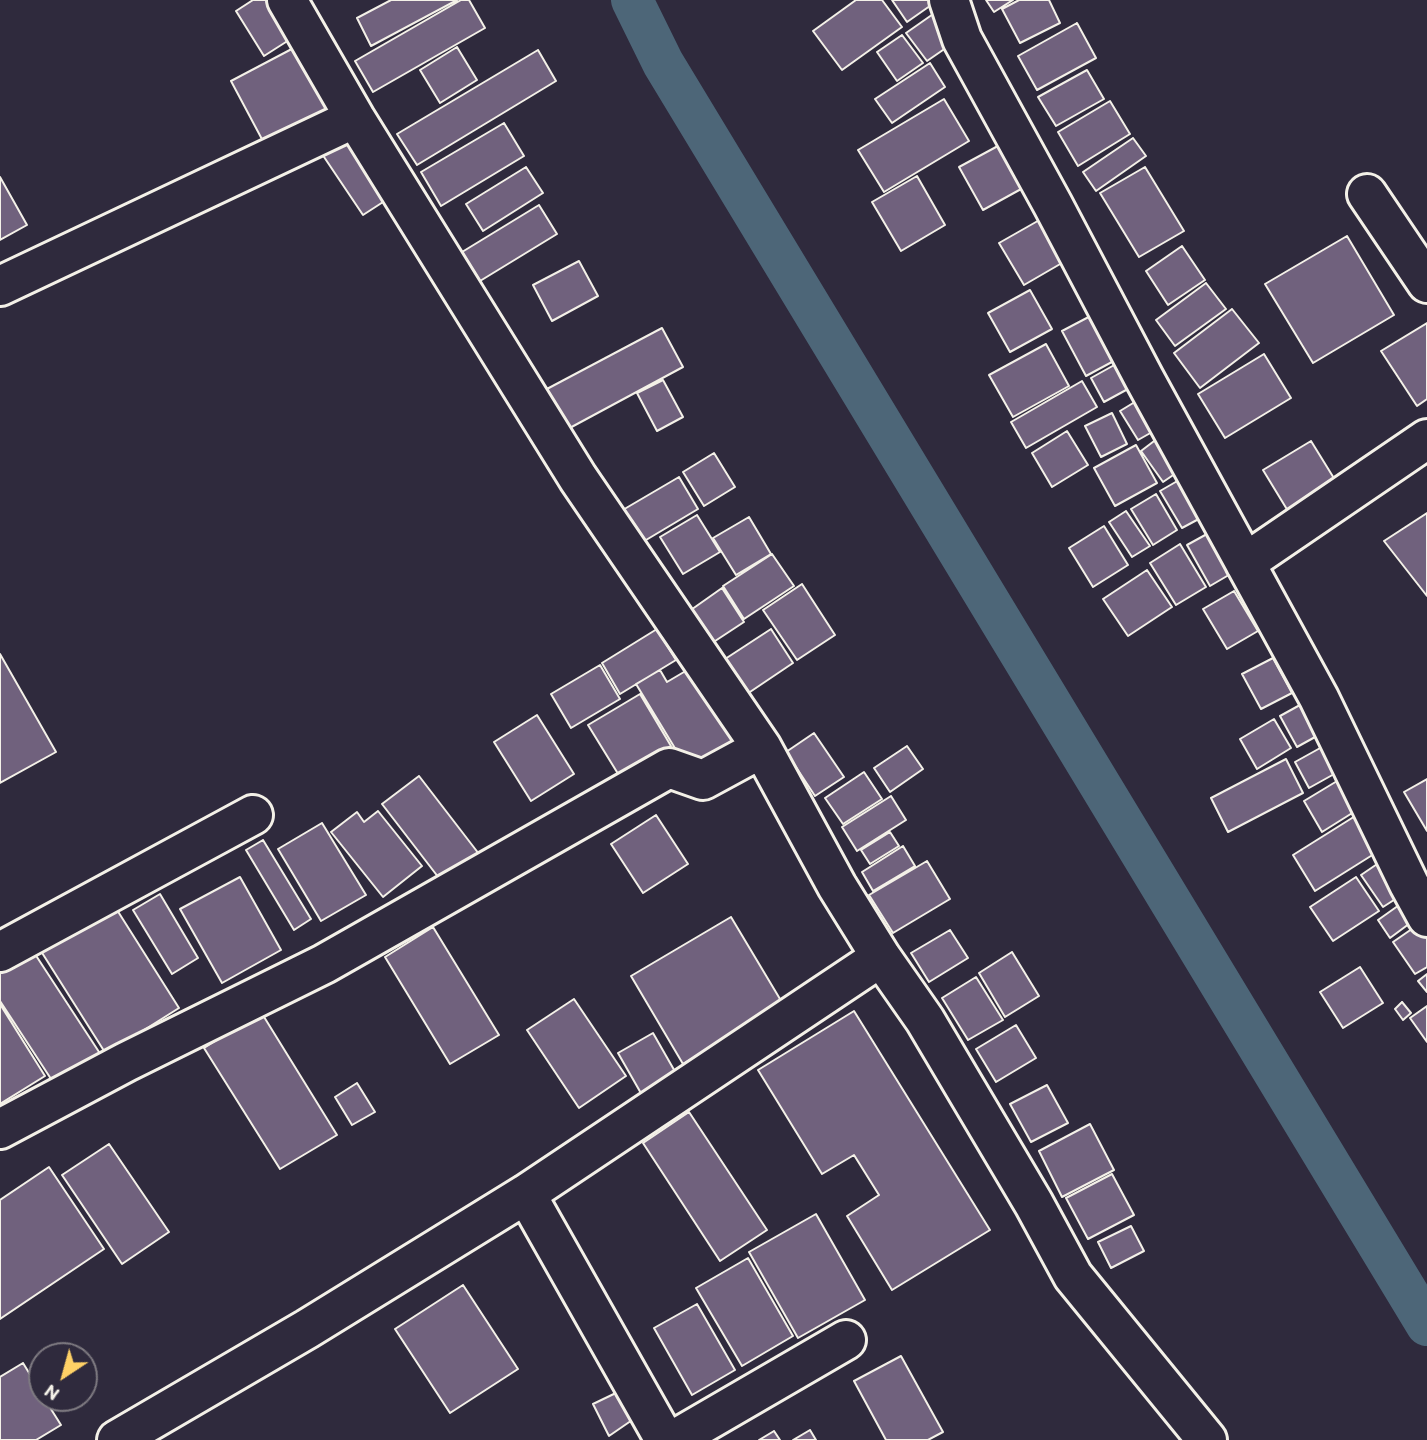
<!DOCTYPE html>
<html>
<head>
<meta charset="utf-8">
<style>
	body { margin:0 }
	#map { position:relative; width:1427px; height:1440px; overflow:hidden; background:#2f2a3d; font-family:Itim,sans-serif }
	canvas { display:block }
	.north { position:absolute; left:28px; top:1342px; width:70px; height:70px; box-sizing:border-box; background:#2f2a3d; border:2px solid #7e7a81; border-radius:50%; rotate:216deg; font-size:19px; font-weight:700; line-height:28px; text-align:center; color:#f4f1e8 }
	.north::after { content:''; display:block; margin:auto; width:24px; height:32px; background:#ffd166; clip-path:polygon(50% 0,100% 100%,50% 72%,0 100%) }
</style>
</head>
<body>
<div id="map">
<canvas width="1427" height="1440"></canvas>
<div class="north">N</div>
</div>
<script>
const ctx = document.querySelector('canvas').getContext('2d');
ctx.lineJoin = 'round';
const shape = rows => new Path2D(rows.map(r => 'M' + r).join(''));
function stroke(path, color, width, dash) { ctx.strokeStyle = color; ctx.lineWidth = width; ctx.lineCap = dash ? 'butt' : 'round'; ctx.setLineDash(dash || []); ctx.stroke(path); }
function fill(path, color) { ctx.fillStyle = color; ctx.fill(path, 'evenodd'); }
const canal = shape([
	[632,0,663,63,1427,1325]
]);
const building = shape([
	[253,0,279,0,300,33,264,56,236,11,253,0],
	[391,0,457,0,371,46,357,18,391,0],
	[461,0,469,0,485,28,373,92,355,61,461,0],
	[856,0,882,0,902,27,842,70,813,31,856,0],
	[892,0,937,0,937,1,907,22,892,0],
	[986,0,1013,0,994,12,986,0],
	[1019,0,1049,0,1060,23,1020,43,1002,9,1019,0],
	[936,12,956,41,927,61,906,33,936,12],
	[1077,23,1096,58,1037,90,1018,56,1077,23],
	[902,35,923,63,897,81,877,52,902,35],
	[305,42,338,105,264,143,231,81,305,42],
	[457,47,477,80,440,103,420,70,457,47],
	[538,50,556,81,417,165,397,134,538,50],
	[930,63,945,87,892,123,875,99,930,63],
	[1087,70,1104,99,1056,126,1038,97,1087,70],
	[944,99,969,141,884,192,858,150,944,99],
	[1110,101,1130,134,1078,166,1058,132,1110,101],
	[504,123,524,156,441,206,421,172,504,123],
	[354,129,397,193,363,215,320,151,354,129],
	[1133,138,1146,156,1096,191,1083,172,1133,138],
	[1009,140,1032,183,983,210,959,167,1009,140],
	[526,167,543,193,483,231,466,204,526,167],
	[1145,167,1184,231,1139,257,1100,193,1145,167],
	[917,176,945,225,901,251,872,202,917,176],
	[0,177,27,225,0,240,0,177],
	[539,205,557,234,480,281,462,252,539,205],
	[1050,214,1074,256,1024,285,999,243,1050,214],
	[1347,236,1394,315,1313,363,1265,284,1347,236],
	[1182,246,1205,280,1168,305,1146,271,1182,246],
	[579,261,598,296,552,321,533,285,579,261],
	[1206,283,1226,309,1175,346,1156,320,1206,283],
	[1030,290,1052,329,1010,352,988,313,1030,290],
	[1232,309,1259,343,1200,388,1174,353,1232,309],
	[1100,311,1123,356,1086,376,1062,331,1100,311],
	[1427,323,1427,399,1417,406,1381,351,1427,323],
	[662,328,683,367,566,430,545,390,662,328],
	[1046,344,1069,386,1013,417,989,375,1046,344],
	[1264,354,1291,398,1225,438,1198,394,1264,354],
	[1125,359,1139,383,1104,402,1091,378,1125,359],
	[663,380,683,417,657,431,637,393,663,380],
	[1082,381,1097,407,1026,448,1011,422,1082,381],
	[1143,397,1161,427,1138,440,1120,411,1143,397],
	[1112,413,1127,444,1101,457,1085,426,1112,413],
	[1067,431,1088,465,1052,487,1032,453,1067,431],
	[1162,435,1185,467,1163,482,1141,451,1162,435],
	[1311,441,1340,488,1291,516,1263,470,1311,441],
	[1136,445,1157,483,1115,506,1094,468,1136,445],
	[714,453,735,487,704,506,683,472,714,453],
	[1186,476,1208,514,1182,528,1160,491,1186,476],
	[679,477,698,509,641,543,621,511,679,477],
	[1156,494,1177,530,1153,545,1131,509,1156,494],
	[1126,511,1150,546,1132,557,1109,522,1126,511],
	[1427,513,1427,596,1384,541,1427,513],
	[697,515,720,552,683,574,660,537,697,515],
	[749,517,771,554,736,575,713,538,749,517],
	[1104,526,1128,565,1093,587,1069,548,1104,526],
	[1216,529,1239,569,1210,586,1187,545,1216,529],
	[1180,544,1206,587,1176,605,1150,563,1180,544],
	[772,554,794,586,744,619,723,586,772,554],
	[1147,570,1172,607,1128,636,1103,599,1147,570],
	[802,584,835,635,797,660,763,610,802,584],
	[722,588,744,622,709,645,688,612,722,588],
	[1234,591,1258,631,1227,649,1203,609,1234,591],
	[657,629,676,660,620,694,602,663,657,629],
	[771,629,793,663,744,696,722,661,771,629],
	[0,654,56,752,0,783,0,654],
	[1273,658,1292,693,1261,709,1242,674,1273,658],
	[600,665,620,699,571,728,551,694,600,665],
	[689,669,733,741,687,768,636,684,660,670,667,682,689,669],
	[640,694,671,746,620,777,588,725,640,694],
	[1309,700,1326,731,1297,747,1280,716,1309,700],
	[537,715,574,774,531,801,494,742,537,715],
	[1274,719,1291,748,1257,769,1240,739,1274,719],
	[814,733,844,777,815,796,786,752,814,733],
	[1331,742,1345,768,1309,788,1295,762,1331,742],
	[907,746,923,769,890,792,874,768,907,746],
	[1286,759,1303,793,1228,832,1211,798,1286,759],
	[864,772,882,799,843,824,825,798,864,772],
	[1347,775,1365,805,1322,832,1304,801,1347,775],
	[419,776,479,854,442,882,382,804,419,776],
	[1427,779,1427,831,1404,792,1427,779],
	[891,796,906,820,857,851,842,827,891,796],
	[378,811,422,866,383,897,331,832,357,812,364,822,378,811],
	[1360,813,1382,849,1315,891,1293,855,1360,813],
	[656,815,688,864,643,893,611,844,656,815],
	[322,823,366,895,321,921,278,849,322,823],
	[890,832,899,846,870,864,861,850,890,832],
	[263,840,311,919,294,930,246,850,263,840],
	[903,846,915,866,873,891,862,872,903,846],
	[1386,858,1408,891,1383,907,1361,875,1386,858],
	[927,861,950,899,893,933,869,895,927,861],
	[240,877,281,950,222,983,180,909,240,877],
	[1356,877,1379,911,1333,941,1310,907,1356,877],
	[160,894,198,958,172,974,133,910,160,894],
	[1409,898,1421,915,1390,938,1378,920,1409,898],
	[112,902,179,1008,106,1054,39,948,112,902],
	[731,917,783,1004,683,1064,631,976,731,917],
	[1419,924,1427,935,1427,967,1415,974,1393,942,1419,924],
	[433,927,499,1035,450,1064,385,957,433,927],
	[950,930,968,958,929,982,911,953,950,930],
	[33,951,101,1055,55,1085,0,1001,0,971,33,951],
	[1012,952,1039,996,1005,1017,979,973,1012,952],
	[1360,967,1383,1003,1343,1028,1320,992,1360,967],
	[1427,974,1427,992,1418,981,1427,974],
	[976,977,1003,1020,968,1040,942,998,976,977],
	[574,999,626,1076,579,1108,527,1030,574,999],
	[1402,1002,1411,1013,1403,1020,1395,1009,1402,1002],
	[0,1004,45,1076,0,1104,0,1004],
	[1427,1006,1427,1042,1410,1018,1427,1006],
	[854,1011,990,1230,892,1290,847,1216,879,1195,854,1155,822,1174,758,1070,854,1011],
	[261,1012,337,1135,280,1169,204,1048,261,1012],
	[1016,1025,1036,1058,996,1082,976,1049,1016,1025],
	[653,1033,677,1075,642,1095,618,1053,653,1033],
	[357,1083,375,1112,352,1125,335,1097,357,1083],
	[1047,1085,1068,1123,1031,1142,1010,1104,1047,1085],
	[689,1112,767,1230,720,1261,643,1143,689,1112],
	[1090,1124,1114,1170,1062,1197,1039,1151,1090,1124],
	[109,1144,169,1232,122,1264,62,1175,109,1144],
	[49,1167,104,1249,0,1319,0,1200,49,1167],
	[1112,1174,1134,1215,1088,1239,1066,1198,1112,1174],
	[816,1214,865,1300,798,1338,749,1252,816,1214],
	[1131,1226,1144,1251,1111,1268,1098,1242,1131,1226],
	[748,1258,793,1336,742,1366,696,1288,748,1258],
	[463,1285,518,1369,450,1413,395,1329,463,1285],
	[697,1304,735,1370,692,1395,654,1328,697,1304],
	[901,1356,943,1432,928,1440,886,1440,854,1381,901,1356],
	[23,1363,42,1394,42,1398,44,1398,61,1425,36,1440,0,1440,0,1377,23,1363],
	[620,1391,638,1416,609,1436,593,1404,620,1391],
	[810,1430,816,1440,793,1440,810,1430],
	[774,1431,780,1440,759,1440,774,1431]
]);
const minor = shape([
	[287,0,355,118,578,478,762,748,837,886,881,957,925,1020,1034,1204,1073,1276,1207,1440],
	[949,0,962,39,1053,205,1144,378,1319,698,1409,884,1427,917],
	[1367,194,1427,283],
	[0,286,355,118],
	[1245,563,1427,439],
	[0,952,253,815],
	[0,1129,126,1062,324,964,669,768,703,780,762,748],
	[526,1194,665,1440],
	[117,1440,307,1329,526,1194,881,957],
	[674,1440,846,1340]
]);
stroke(canal, '#4d6678', 42);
fill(building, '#70617d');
stroke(building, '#f4f1e8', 2);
stroke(minor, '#f4f1e8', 44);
stroke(minor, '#2f2a3d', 38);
</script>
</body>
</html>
